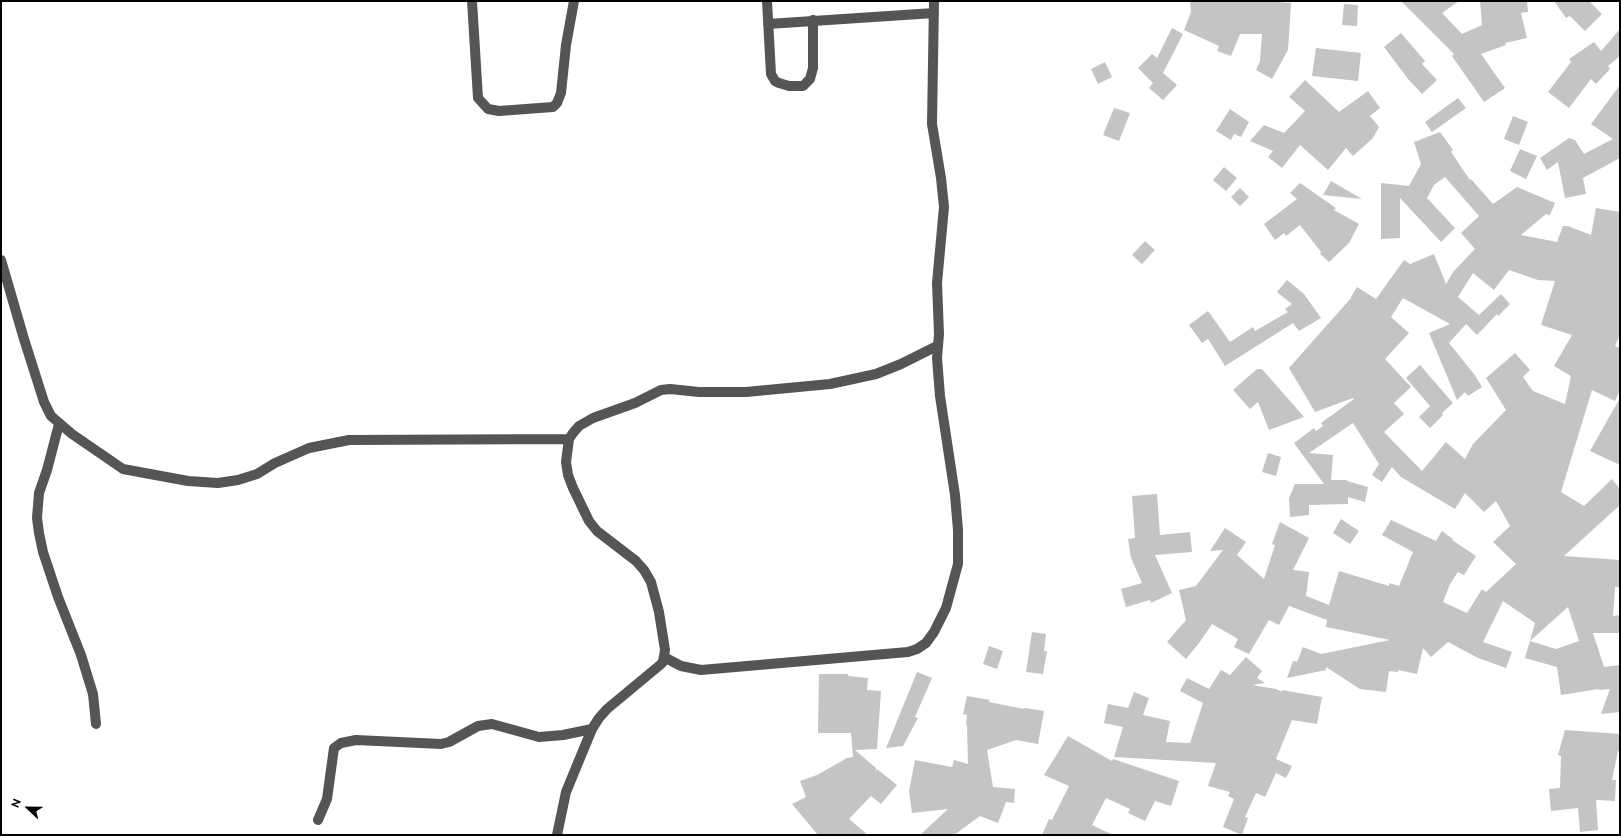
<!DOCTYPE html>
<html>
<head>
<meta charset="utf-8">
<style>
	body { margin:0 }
	#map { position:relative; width:1621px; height:836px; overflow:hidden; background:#fff; font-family:Raleway,sans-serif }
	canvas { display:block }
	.frame { position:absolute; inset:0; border:2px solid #000; pointer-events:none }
	.north { position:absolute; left:8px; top:788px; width:40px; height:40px; -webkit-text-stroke:3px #fff; paint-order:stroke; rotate:292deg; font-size:11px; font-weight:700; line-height:16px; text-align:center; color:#000 }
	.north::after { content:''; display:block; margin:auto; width:14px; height:18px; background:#000; clip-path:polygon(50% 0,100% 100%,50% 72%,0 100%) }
</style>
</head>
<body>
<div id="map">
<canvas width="1621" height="836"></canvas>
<div class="frame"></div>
<div class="north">N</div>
</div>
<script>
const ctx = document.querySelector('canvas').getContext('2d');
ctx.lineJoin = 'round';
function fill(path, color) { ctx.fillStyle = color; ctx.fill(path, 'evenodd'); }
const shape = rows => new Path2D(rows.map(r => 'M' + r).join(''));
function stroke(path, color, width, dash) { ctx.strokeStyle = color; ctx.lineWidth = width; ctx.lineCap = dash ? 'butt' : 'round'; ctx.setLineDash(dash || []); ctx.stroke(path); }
const building = shape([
	[1190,1,1268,1,1291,3,1288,50,1272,79,1256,70,1260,61,1262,34,1240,34,1231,56,1217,51,1219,46,1184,30,1191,12],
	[1401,1,1459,1,1442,13,1462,34,1482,25,1480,1,1527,1,1528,12,1521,13,1527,38,1505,43,1506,45,1481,54,1505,88,1484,102,1452,56,1454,54],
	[1554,1,1589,1,1602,14,1585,31,1570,16,1566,18],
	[1344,4,1358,5,1357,26,1342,25],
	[1172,28,1183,34,1163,73,1177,85,1163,100,1149,88,1153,83,1138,68,1152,54,1157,58],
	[1620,29,1620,56,1608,66,1610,69,1596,84,1591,79,1569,108,1548,92,1571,62,1569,59,1594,42,1601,51],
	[1401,33,1425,61,1422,64,1437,80,1422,94,1408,79,1384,47],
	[1316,48,1361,53,1358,81,1312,76],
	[1105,62,1112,77,1098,84,1091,69],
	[1305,80,1339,112,1368,91,1380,108,1370,116,1379,127,1373,138,1353,156,1346,148,1328,170,1300,145,1282,168,1268,157,1273,151,1250,141,1264,125,1284,133,1305,111,1289,97],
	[1620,85,1620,158,1583,178,1586,194,1565,198,1558,162,1547,170,1540,158,1569,138,1575,140,1584,154,1613,139,1591,124],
	[1458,98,1466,108,1432,132,1425,122],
	[1114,108,1130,113,1119,141,1103,135],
	[1230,109,1249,122,1241,137,1234,134,1231,140,1216,131],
	[1513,116,1528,122,1519,145,1504,139],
	[1440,132,1453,150,1451,152,1470,180,1471,179,1493,204,1517,187,1555,203,1550,215,1546,214,1521,235,1557,242,1563,226,1568,226,1591,235,1596,208,1620,212,1620,335,1615,346,1620,348,1620,390,1615,401,1592,390,1561,492,1584,506,1612,479,1620,489,1620,505,1564,556,1620,560,1620,587,1615,587,1613,616,1620,615,1620,633,1593,633,1604,667,1620,665,1620,712,1601,714,1610,689,1599,690,1599,689,1561,695,1557,667,1525,658,1535,623,1503,601,1483,642,1512,652,1506,668,1478,658,1448,642,1431,657,1423,648,1417,674,1398,670,1398,672,1389,671,1386,692,1360,689,1326,667,1326,670,1287,678,1293,661,1297,662,1303,647,1321,654,1390,640,1326,627,1327,620,1289,606,1279,625,1269,620,1249,654,1234,647,1238,639,1212,624,1199,643,1186,659,1167,642,1186,620,1179,590,1196,586,1223,550,1210,551,1225,528,1246,542,1237,555,1264,579,1275,545,1272,544,1280,522,1309,538,1293,570,1309,572,1306,596,1329,605,1339,571,1389,586,1389,583,1399,586,1413,552,1382,535,1391,520,1436,541,1442,531,1453,539,1452,540,1476,556,1464,575,1458,572,1450,584,1443,602,1467,613,1482,589,1486,592,1516,564,1493,542,1510,526,1496,501,1484,512,1465,493,1455,509,1401,477,1392,467,1382,482,1372,475,1379,464,1353,423,1309,453,1333,455,1331,480,1347,480,1347,481,1368,487,1365,502,1348,497,1348,504,1309,505,1309,515,1290,517,1289,498,1295,484,1324,484,1294,443,1314,428,1316,431,1323,426,1321,423,1354,399,1353,398,1315,412,1289,368,1351,298,1351,297,1357,287,1376,299,1404,260,1410,264,1434,254,1446,284,1453,272,1475,249,1461,233,1479,216,1445,177,1434,185,1427,198,1455,228,1441,242,1400,198,1400,238,1381,239,1381,183,1409,186,1421,164,1414,142],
	[1509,270,1538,280,1555,281,1541,325,1572,335,1554,366,1571,376,1565,404,1533,391,1523,377,1530,370,1515,353,1486,378,1506,410,1473,444,1465,459,1446,442,1422,471,1384,432,1404,414,1394,403,1411,387,1385,359,1409,333,1391,317,1403,298,1450,324,1429,333,1457,400,1465,392,1468,396,1482,387,1474,374,1449,343,1466,324,1477,335,1497,314,1498,316,1510,304,1501,294,1479,315,1458,297,1473,273,1494,290],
	[1568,607,1579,641,1556,649,1530,641],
	[1520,149,1537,156,1526,179,1510,171],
	[1224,167,1237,178,1226,191,1213,180],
	[1331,181,1362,199,1323,195],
	[1300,183,1336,208,1334,210,1359,224,1349,243,1329,262,1320,254,1321,252,1300,225,1286,236,1284,233,1275,240,1264,224,1297,199,1290,193],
	[1240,188,1249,197,1240,206,1231,197],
	[1145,241,1155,250,1142,264,1132,255],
	[1287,280,1304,294,1321,318,1299,331,1293,323,1225,366,1208,339,1202,343,1189,325,1208,311,1230,342,1253,327,1255,331,1288,312,1285,309,1292,304,1277,292],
	[1420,365,1453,403,1442,413,1443,415,1430,428,1419,417,1430,406,1406,378],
	[1257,369,1262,369,1304,417,1269,430,1258,402,1250,409,1233,390],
	[1620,398,1620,465,1590,451],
	[1268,453,1281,457,1276,476,1262,472],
	[1157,494,1160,535,1190,532,1192,552,1155,555,1172,593,1151,603,1150,600,1126,607,1121,589,1142,583,1131,558,1128,539,1135,538,1132,496],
	[1341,519,1359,531,1350,544,1333,533],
	[1032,632,1046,634,1044,651,1047,651,1043,674,1026,672],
	[989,646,1003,651,997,669,983,664],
	[1246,657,1262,671,1257,678,1265,683,1252,685,1276,689,1282,692,1282,690,1322,697,1317,724,1292,720,1276,759,1292,766,1286,778,1276,773,1265,797,1256,793,1245,817,1248,818,1242,835,1223,827,1234,799,1228,796,1230,792,1208,786,1216,763,1114,757,1123,727,1104,723,1108,704,1128,708,1134,692,1149,698,1143,715,1170,721,1166,742,1190,743,1203,703,1180,691,1187,678,1209,689,1221,670,1230,675],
	[917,672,932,678,915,717,918,718,903,746,886,748],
	[819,674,848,674,848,676,868,678,867,690,881,691,877,749,855,750,876,768,876,772,877,769,897,785,881,804,871,796,849,819,868,835,818,835,792,804,806,797,800,781,817,775,847,758,853,757,851,733,818,733],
	[967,696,990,700,989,702,1024,709,1025,708,1044,711,1038,744,1016,740,987,750,993,787,1015,789,1014,803,1006,802,998,823,980,816,954,835,920,835,948,809,912,813,909,791,915,760,952,767,954,760,968,764,967,725,966,725,967,715,963,714],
	[1565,730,1620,734,1620,752,1618,751,1612,780,1616,780,1615,801,1596,800,1598,830,1580,832,1578,808,1551,811,1549,789,1560,788,1561,756,1558,755],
	[1068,736,1112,761,1113,759,1179,781,1171,806,1155,801,1145,821,1128,813,1130,809,1106,798,1092,825,1113,835,1042,835,1049,819,1052,820,1069,786,1044,775]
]);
const minor = shape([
	[472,1,478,98,488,109,499,111,553,107,557,103,561,93,566,45,574,1],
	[767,1,771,74,775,81,779,83,789,86,803,86,810,79,813,68,813,20],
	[768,24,934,13],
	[1,260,24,339,44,402,51,416,72,434,123,469,188,481,218,483,238,480,257,474,275,463,309,448,349,440,569,439],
	[59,424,47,470,39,493,37,518,39,533,43,552,58,597,81,655,93,694,96,724],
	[664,657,681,666,701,670,908,652,917,649,926,643,934,632,946,608,958,564,958,530,955,495,940,396,937,358,939,334,937,283,944,207,941,178,932,124,934,1],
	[318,820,327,799,334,748,341,743,356,740,441,744,449,742,478,726,492,724,539,737,563,735,592,729],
	[557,835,566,792,592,729,599,718,607,709,660,665,663,662,665,650,659,612,651,582,644,570,636,561,597,531,589,521,573,488,568,475,566,462,569,439,573,433,579,426,593,418,635,403,661,390,670,389,699,392,746,392,830,384,876,374,901,364,937,346]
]);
fill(building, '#c4c4c4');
stroke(minor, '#555', 10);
</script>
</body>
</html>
